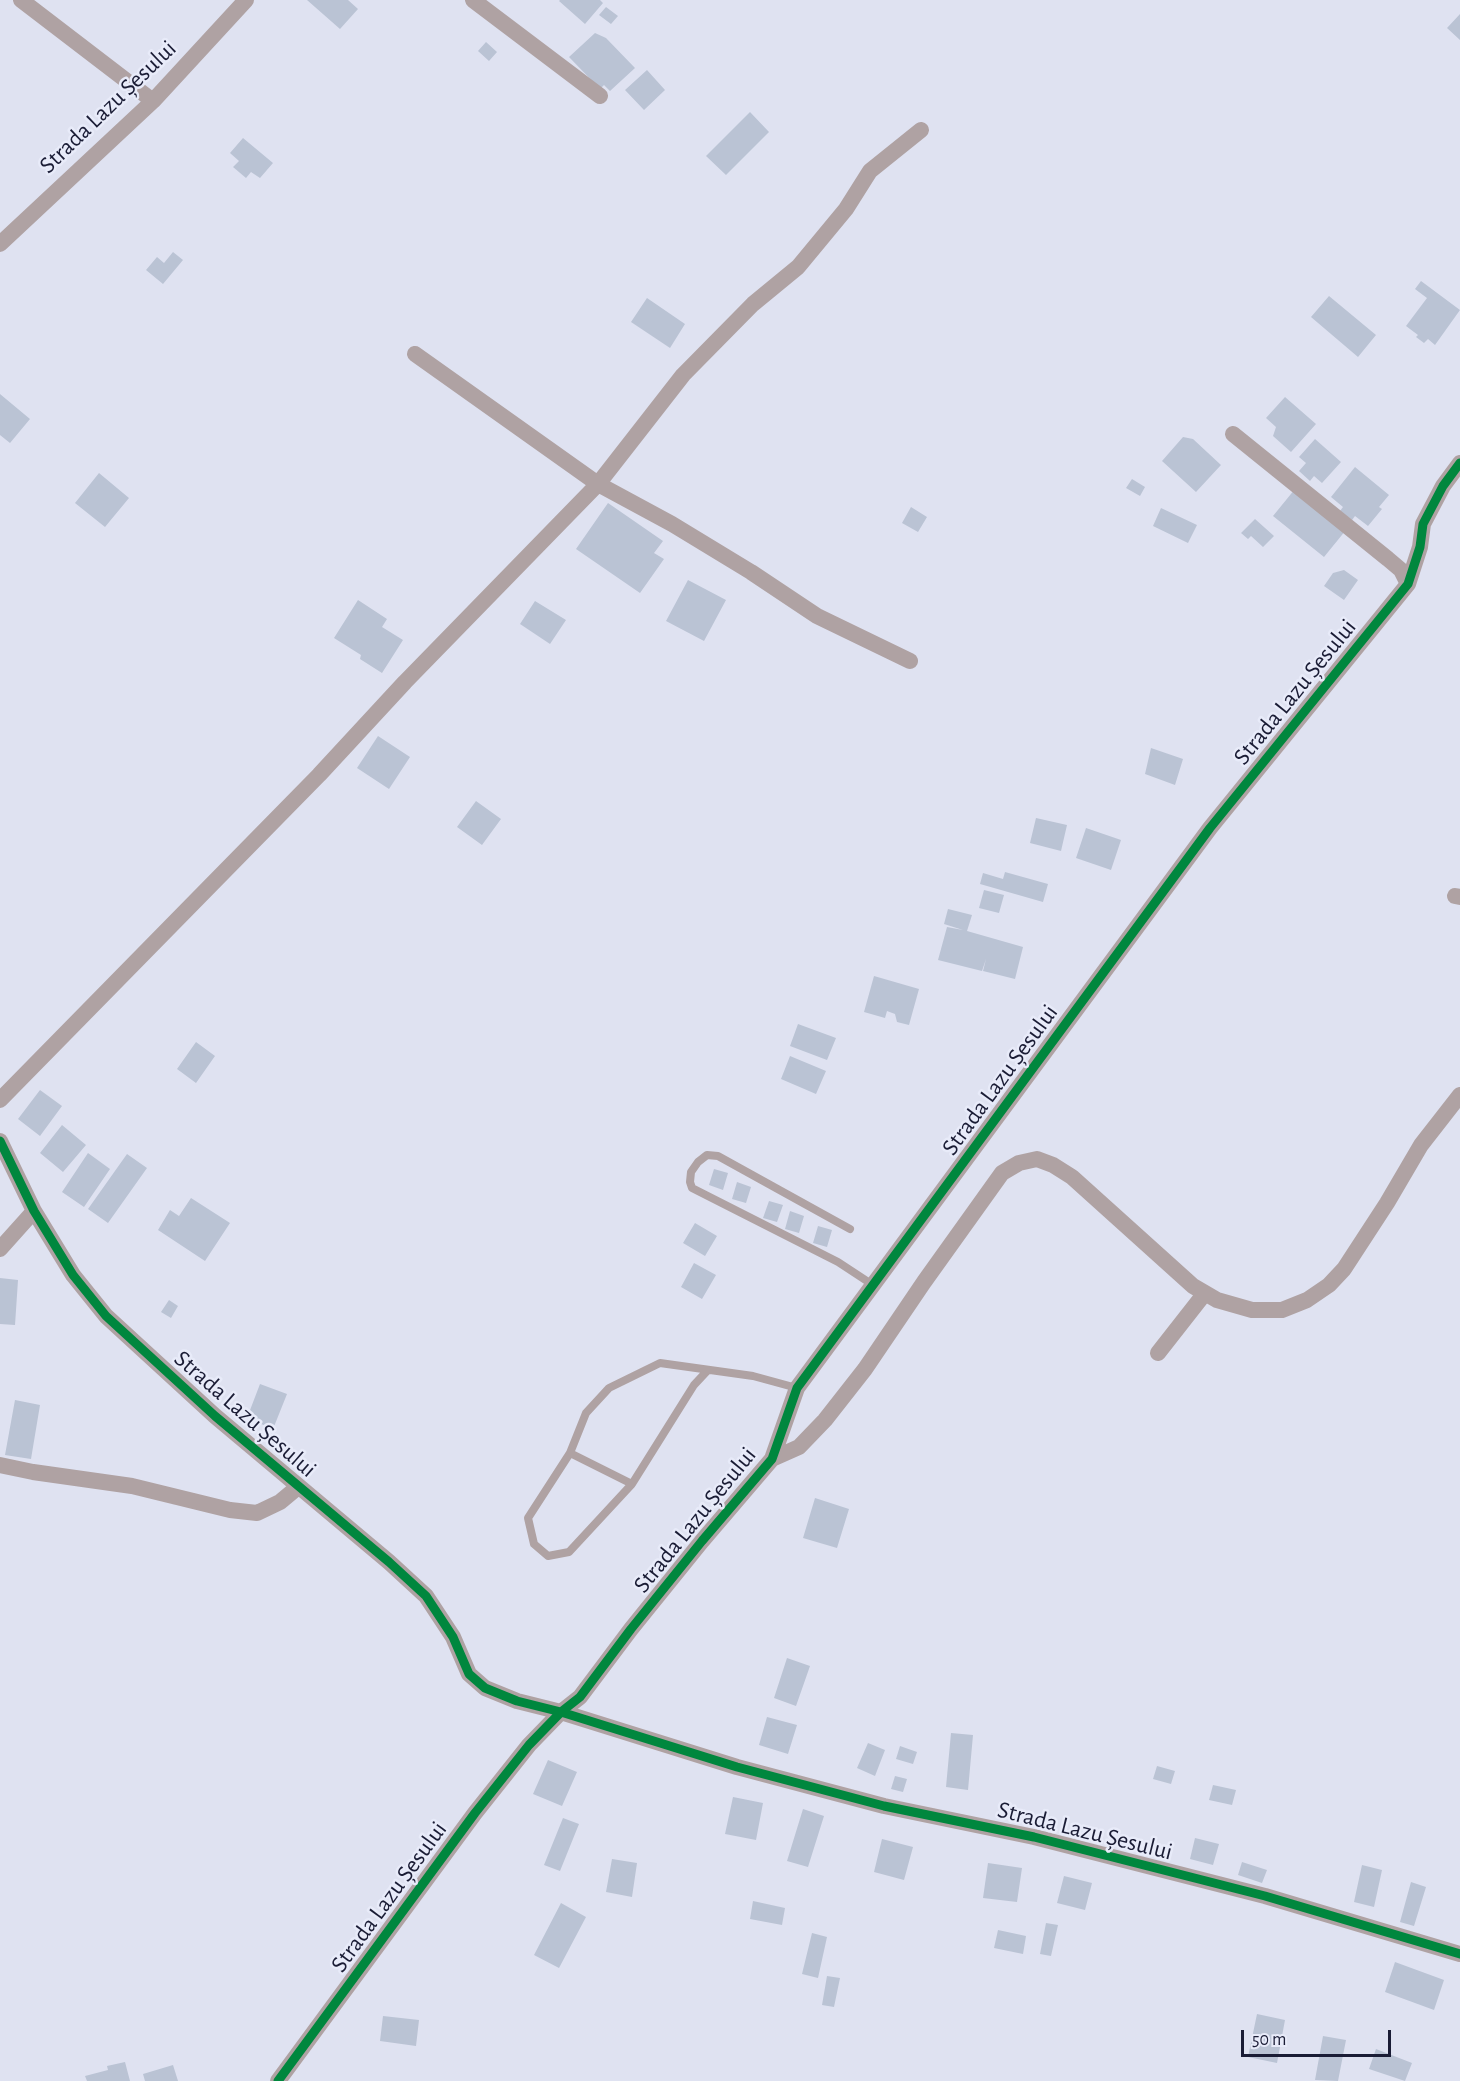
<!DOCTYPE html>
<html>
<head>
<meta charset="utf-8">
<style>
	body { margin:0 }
	#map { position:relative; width:1460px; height:2081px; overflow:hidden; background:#dfe2f1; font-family:"Alegreya Sans",sans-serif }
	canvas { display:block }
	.scale { position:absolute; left:1241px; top:2030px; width:150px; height:27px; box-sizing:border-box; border:3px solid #1a1c35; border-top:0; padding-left:8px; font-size:18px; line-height:21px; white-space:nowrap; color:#1a1c35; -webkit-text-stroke:4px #e8ebf9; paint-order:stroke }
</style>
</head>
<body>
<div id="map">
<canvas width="1460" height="2081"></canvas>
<div class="scale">50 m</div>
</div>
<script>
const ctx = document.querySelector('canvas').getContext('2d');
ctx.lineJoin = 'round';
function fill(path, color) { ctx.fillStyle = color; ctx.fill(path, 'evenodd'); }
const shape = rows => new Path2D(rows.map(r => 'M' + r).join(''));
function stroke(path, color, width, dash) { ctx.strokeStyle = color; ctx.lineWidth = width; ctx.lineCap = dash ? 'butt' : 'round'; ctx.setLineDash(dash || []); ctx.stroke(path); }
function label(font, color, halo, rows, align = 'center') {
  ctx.font = font + ' "Alegreya Sans",sans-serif'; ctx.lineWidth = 5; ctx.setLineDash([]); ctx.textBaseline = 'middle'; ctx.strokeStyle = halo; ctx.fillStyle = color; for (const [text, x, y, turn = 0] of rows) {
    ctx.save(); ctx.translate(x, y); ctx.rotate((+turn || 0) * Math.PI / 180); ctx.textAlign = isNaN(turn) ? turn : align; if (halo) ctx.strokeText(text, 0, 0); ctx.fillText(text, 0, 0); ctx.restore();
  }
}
const building = shape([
	[307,0,348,0,358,9,340,29],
	[560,0,600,0,603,3,585,24,559,1],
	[606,7,618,16,611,24,599,15],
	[1460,14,1460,40,1447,28],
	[595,33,606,38,635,68,610,91,604,85,600,89,569,57],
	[486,42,497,52,489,61,478,51],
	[647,70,665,90,644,110,625,90],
	[750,112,769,132,726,175,706,156],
	[243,138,273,163,260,178,251,172,246,178,233,167,239,161,230,153],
	[173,252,183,260,163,284,146,270,157,257,164,263],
	[1421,281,1460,310,1435,345,1428,339,1424,343,1416,337,1418,335,1406,326,1427,298,1415,289],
	[1329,296,1376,335,1358,357,1311,317],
	[647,298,685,324,670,348,631,322],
	[0,394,30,419,10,443,0,435],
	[1285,397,1316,424,1291,452,1273,436,1276,427,1266,418],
	[1183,437,1193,439,1221,465,1196,492,1162,461],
	[1315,439,1341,462,1322,483,1314,476,1310,481,1299,471,1306,463,1299,457],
	[1355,467,1389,495,1379,507,1382,509,1368,526,1355,516,1352,520,1340,511,1343,507,1331,497],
	[99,473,129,498,105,527,75,503],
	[1132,479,1145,487,1140,496,1126,488],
	[1295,489,1346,530,1324,557,1273,516],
	[608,503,663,541,654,553,664,559,640,593,576,549],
	[911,507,927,517,918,532,902,523],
	[1161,508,1197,525,1188,543,1153,526],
	[1255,519,1274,536,1263,547,1251,536,1248,539,1241,533],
	[1344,570,1358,580,1344,600,1324,586,1333,573],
	[688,580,726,600,704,641,666,621],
	[358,600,387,619,382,627,403,640,382,673,360,659,361,655,334,638],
	[535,601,566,620,550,644,520,624],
	[378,736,410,757,389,789,357,768],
	[1151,748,1183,759,1175,785,1145,774],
	[476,801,501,819,482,845,457,827],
	[1036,818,1067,825,1061,851,1030,843],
	[1086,828,1121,840,1111,870,1076,858],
	[1005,872,1048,884,1043,902,980,884,983,873,1003,879],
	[984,890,1004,895,999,913,979,908],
	[948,909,972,915,967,931,1023,947,1015,979,983,971,986,959,982,971,938,960,947,927,963,930,944,924],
	[874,976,919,989,909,1025,897,1022,895,1014,887,1011,885,1018,864,1012],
	[798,1024,836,1038,827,1060,790,1046],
	[196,1042,215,1056,196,1083,177,1069],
	[790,1056,826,1071,816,1094,781,1079],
	[40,1090,62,1106,40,1136,18,1119],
	[62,1125,86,1145,63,1172,40,1153],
	[88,1153,110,1169,84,1207,62,1192],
	[127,1154,147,1168,108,1223,88,1209],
	[714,1169,728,1173,723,1190,709,1185],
	[737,1182,751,1187,746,1203,732,1199],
	[191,1198,230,1223,205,1261,158,1230,170,1210,179,1216],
	[769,1201,783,1205,777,1222,763,1218],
	[790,1211,804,1216,799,1233,785,1229],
	[695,1223,717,1236,705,1256,683,1243],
	[818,1226,832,1230,827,1247,813,1243],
	[694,1263,716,1275,702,1299,681,1287],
	[0,1278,18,1280,15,1325,0,1324],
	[169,1300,178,1306,171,1318,161,1312],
	[260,1384,287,1394,273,1429,247,1418],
	[15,1400,40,1405,31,1459,5,1455],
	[815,1498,849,1509,837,1548,803,1538],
	[787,1658,810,1666,796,1706,774,1698],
	[767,1717,797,1725,788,1754,759,1745],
	[951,1733,973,1735,968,1790,946,1787],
	[868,1743,885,1750,875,1776,857,1768],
	[900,1746,917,1752,913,1764,896,1759],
	[548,1760,577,1772,562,1806,533,1794],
	[1157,1766,1175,1771,1171,1784,1153,1779],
	[895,1776,907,1779,903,1792,891,1789],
	[1213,1785,1236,1790,1232,1805,1209,1800],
	[733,1797,763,1803,756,1840,725,1834],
	[803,1809,824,1816,808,1867,787,1861],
	[563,1818,579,1824,560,1871,544,1865],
	[1195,1838,1219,1844,1213,1865,1190,1859],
	[882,1839,913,1847,904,1880,874,1872],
	[612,1859,637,1863,632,1897,606,1892],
	[1242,1862,1267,1870,1262,1883,1238,1875],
	[988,1863,1022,1868,1017,1902,983,1898],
	[1362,1865,1382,1870,1374,1907,1354,1902],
	[1064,1876,1092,1883,1085,1910,1057,1903],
	[1411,1882,1426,1887,1414,1926,1400,1922],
	[753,1901,785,1908,782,1925,750,1919],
	[561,1903,586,1917,559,1968,534,1955],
	[1046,1923,1058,1925,1051,1956,1040,1954],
	[998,1930,1026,1936,1023,1954,994,1948],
	[812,1933,827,1937,818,1978,802,1974],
	[1395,1962,1444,1980,1434,2010,1385,1992],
	[827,1976,840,1978,834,2007,822,2005],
	[1257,2014,1285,2020,1277,2063,1248,2057],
	[383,2016,419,2020,416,2046,380,2041],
	[1323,2036,1346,2040,1338,2081,1315,2080],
	[1376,2049,1412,2063,1405,2081,1369,2069],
	[125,2062,130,2081,87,2081,85,2076,108,2070,107,2066],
	[173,2065,178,2081,145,2081,143,2074]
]);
const lane = shape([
	[850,1229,718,1156,707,1155,698,1162,691,1172,690,1182,692,1188,838,1262,873,1285],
	[708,1370,694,1385,632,1484,569,1552,548,1556,534,1544,528,1518,570,1453,586,1413,609,1388,660,1363,753,1376,797,1388],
	[570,1453,632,1484]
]);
const street = shape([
	[21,0,153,101],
	[473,0,600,96],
	[0,244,153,101,246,0],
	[415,354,598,484,683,375,753,304,798,267,846,209,870,171,921,130],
	[1233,434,1388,559,1401,570,1408,584],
	[1455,896,1460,897],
	[0,1100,319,775,405,682,598,484,672,524,751,572,817,616,910,661],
	[0,1141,34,1211,73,1275,106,1316,215,1416,389,1562,426,1596,453,1637,469,1674,485,1688,517,1701,561,1712,580,1697,631,1629,702,1541,772,1459,797,1388,1210,828,1408,584,1420,547,1423,524,1443,486,1460,463],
	[0,1249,34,1211],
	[1158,1353,1205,1293],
	[772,1459,799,1447,825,1420,865,1369,924,1282,1002,1173,1019,1163,1037,1159,1053,1165,1072,1177,1193,1286,1217,1300,1252,1310,1282,1310,1307,1300,1329,1285,1344,1269,1387,1203,1421,1145,1460,1095],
	[0,1465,33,1472,132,1486,230,1510,257,1513,280,1502,298,1487],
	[278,2081,475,1813,529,1745,561,1712,737,1767,884,1806,1034,1837,1265,1896,1460,1954]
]);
const cycleway = shape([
	[0,1141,34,1211,73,1275,106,1316,215,1416,389,1562,426,1596,453,1637,469,1674,485,1688,517,1701,561,1712,580,1697,631,1629,702,1541,772,1459,797,1388,1210,828,1408,584,1420,547,1423,524,1443,486,1460,463],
	[278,2081,475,1813,529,1745,561,1712,737,1767,884,1806,1034,1837,1265,1896,1460,1954]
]);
const streetNames = [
	["Strada Lazu Șesului",108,107,-44],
	["Strada Lazu Șesului",1295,692,-51],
	["Strada Lazu Șesului",1000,1080,-54],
	["Strada Lazu Șesului",245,1414,41],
	["Strada Lazu Șesului",695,1520,-51],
	["Strada Lazu Șesului",1085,1831,14],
	["Strada Lazu Șesului",389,1897,-54]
];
fill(building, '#bac3d4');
stroke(lane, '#afa2a3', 8);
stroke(street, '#afa2a3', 16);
stroke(cycleway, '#00873e', 9);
label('24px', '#1a1c35', '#e8ebf9', streetNames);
</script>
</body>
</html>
